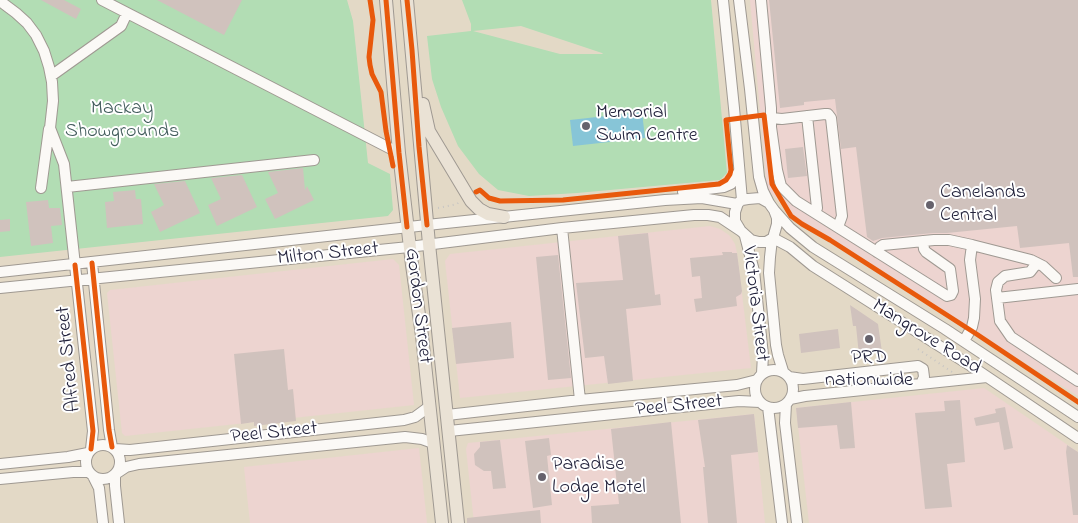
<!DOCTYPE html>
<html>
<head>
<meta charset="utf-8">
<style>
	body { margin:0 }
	canvas { display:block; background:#e3d9c6 }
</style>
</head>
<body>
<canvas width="1078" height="523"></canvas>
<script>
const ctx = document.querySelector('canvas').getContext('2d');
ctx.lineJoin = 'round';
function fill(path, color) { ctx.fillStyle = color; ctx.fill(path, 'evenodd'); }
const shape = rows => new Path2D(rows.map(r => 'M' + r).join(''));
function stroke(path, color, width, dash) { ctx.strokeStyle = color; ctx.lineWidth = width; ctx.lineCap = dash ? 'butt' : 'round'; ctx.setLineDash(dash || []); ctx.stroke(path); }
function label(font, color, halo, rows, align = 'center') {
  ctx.font = font + ' "Indie Flower",sans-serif'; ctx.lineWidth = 4; ctx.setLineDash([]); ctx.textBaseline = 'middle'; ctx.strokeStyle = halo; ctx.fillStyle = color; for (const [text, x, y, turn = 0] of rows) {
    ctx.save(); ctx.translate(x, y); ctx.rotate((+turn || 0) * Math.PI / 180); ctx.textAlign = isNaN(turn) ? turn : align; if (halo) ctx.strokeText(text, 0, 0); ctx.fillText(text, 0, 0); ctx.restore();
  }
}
const built = shape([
	[750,0,1078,0,1078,396,797,221,767,189],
	[710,226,720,229,729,235,735,244,737,253,751,368,460,398,445,261,450,254],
	[393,259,399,265,414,405,125,436,122,433,107,293,110,290],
	[984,388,1078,452,1078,523,809,523,796,408],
	[754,414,765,523,474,523,466,449,468,443],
	[419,448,427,523,250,523,244,467]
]);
const green = shape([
	[0,0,347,0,353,21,368,163,390,174,393,210,388,216,0,257],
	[462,0,711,0,727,173,720,180,577,193,529,196,498,190,479,174,458,146,441,107,432,79,427,36,471,31,471,24],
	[521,26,602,53,603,54,560,54,473,31]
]);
const water = shape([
	[642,112,645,138,573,146,570,120]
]);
const building = shape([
	[41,0,64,0,81,9,76,19],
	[157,0,242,0,224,35],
	[769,0,1078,0,1078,277,1073,277,1069,243,1020,248,1017,226,947,233,933,233,882,238,873,241,867,237,856,147,841,149,835,99,804,102,804,105,780,108],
	[803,147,807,176,788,178,785,149],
	[303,168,305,190,307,186,314,200,275,219,265,199,278,193,268,172],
	[242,175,257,207,217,226,208,205,221,199,211,178],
	[185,181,200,213,160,232,151,212,164,205,154,184],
	[135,190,136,199,141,199,143,224,107,228,105,202,114,201,113,192],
	[48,200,49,208,60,208,62,225,51,226,53,243,31,246,26,202],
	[10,219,10,231,0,232,0,220],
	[648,233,655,295,660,294,661,305,626,309,633,381,608,384,604,356,585,358,576,283,623,280,618,236],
	[722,252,732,252,732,253,737,253,742,291,741,294,736,297,737,306,696,312,694,299,702,298,700,276,692,277,690,258,723,255],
	[558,255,571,378,548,380,536,257],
	[850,305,878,324,882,352,859,355,856,326,853,326],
	[511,322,514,358,456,364,452,328],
	[838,329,840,348,801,353,799,334],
	[284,349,288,390,293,389,296,421,254,426,254,422,241,424,234,354],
	[960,400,965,462,947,464,952,507,925,509,915,413,945,411,944,401],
	[851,402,855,448,840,449,837,425,798,428,796,408],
	[1005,407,1013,448,1004,450,999,422,976,426,974,418,996,413,995,409],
	[754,414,758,452,731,455,737,523,708,523,703,467,705,467,698,420],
	[671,422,681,523,592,523,591,506,619,504,611,429],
	[549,438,551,455,547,456,552,505,533,508,525,441],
	[500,440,506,488,493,489,491,471,484,471,475,465,474,454,480,447,480,442],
	[1067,445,1078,452,1078,515,1073,515,1066,452],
	[540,510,541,523,467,523,467,518]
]);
const path = shape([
	[438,208,457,204,459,202],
	[918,349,952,372]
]);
const minor = shape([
	[102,0,399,153],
	[723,0,734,108,742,200],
	[739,0,750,89,759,177,763,191,769,203],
	[761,0,771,108,771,127,777,170,781,186,796,201,947,296,951,295,953,291,950,269,926,252,924,249,923,241],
	[0,1,16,13,27,23,36,35,44,51,49,67,52,82,53,101,50,128,64,164,93,431,91,449],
	[51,76,121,26,127,13],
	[807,116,817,208,815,212],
	[771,118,782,119,825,114,828,114,831,118,842,216,838,227],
	[67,187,314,160],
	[41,188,49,129],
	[683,192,724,187,731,184,739,171],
	[760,198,769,203,774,210,777,218,777,224,773,238,766,242,759,242,751,240,741,231,735,221,735,212,738,203,742,200,748,199,760,198],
	[774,210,790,228,813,247,945,329,1078,417],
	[562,228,580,400],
	[745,236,754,271,763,355,762,373],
	[773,238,790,247,813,266,971,366,1078,438],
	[772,239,770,257,769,273,776,345,778,355,783,371],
	[877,252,880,247,883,245,934,240,949,240,972,245,1031,260,1043,266,1056,278],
	[92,263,109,430,112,447],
	[1037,263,1030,272,1005,276,998,282,996,290,1000,321,1011,337,1078,381],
	[0,272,427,225,665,200,702,198,737,204],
	[0,288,409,247,562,228,694,215,708,215,720,217,741,231],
	[997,298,1078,289],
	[964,341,972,327,974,318,975,299,970,260,972,245],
	'755 389a19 19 0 1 1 38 0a19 19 0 1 1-38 0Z',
	[789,377,803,379,918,366,923,369,924,377,921,384],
	[790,399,805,396,987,377],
	[786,404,785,423,797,523],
	[768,407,782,523],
	[447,415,580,400,737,385,757,380],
	[449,431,739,401,760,402],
	'86 462a17 17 0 1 1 34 0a17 17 0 1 1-34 0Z',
	[115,449,130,450,404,420,415,417,430,406],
	[0,464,68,457,88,453],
	[117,473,126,467,139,464,405,437,422,439,433,443],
	[115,475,115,486,119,523],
	[93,476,99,488,103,523],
	[0,479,73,472,89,472]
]);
const major = shape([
	[386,0,399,153,412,265,422,336,442,523],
	[407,0,429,244,458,523],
	[423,104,429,131,471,201,479,209,488,214,504,217]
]);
const cycleway = shape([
	[370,0,373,20,369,57,370,65,372,74,381,92,386,131,393,166],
	[386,0,399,153,407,227],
	[407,0,412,50,419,147,427,225],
	[476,192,480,190,489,198,500,201,563,200,719,184,726,180,730,174,731,170,726,120,764,115,772,184,791,216,802,224,830,240,978,335,1078,402],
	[92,263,109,430,112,447],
	[75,265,93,431,91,449]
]);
const markers = [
	[586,126,5,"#66626c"],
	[930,205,5,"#66626c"],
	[869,339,5,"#66626c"],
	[542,477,5,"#66626c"]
];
const parkNames = [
	["Mackay",122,110],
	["Showgrounds",122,133]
];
const poiNames = [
	["Memorial",596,114],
	["Swim Centre",596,137],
	["Canelands",940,194],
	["Central",940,217],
	["PRD",869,359,"center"],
	["nationwide",869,382,"center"],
	["Paradise",552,466],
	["Lodge Motel",552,489]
];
const streetNames = [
	["Milton Street",328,255,-6],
	["Victoria Street",754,304,83],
	["Gordon Street",417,306,83],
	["Mangrove Road",926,338,32],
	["Alfred Street",70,359,-96],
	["Peel Street",679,407,-6],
	["Peel Street",274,434,-6]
];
fill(built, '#edd4d0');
fill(green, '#b2ddb4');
fill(water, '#87c5d7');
fill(building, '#d0c2bd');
stroke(minor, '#9f9992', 12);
stroke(major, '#9f9992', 14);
stroke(path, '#c7c5c3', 2, [1, 4]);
stroke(minor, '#fbf9f6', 10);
stroke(major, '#eae2d5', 12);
stroke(cycleway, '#e8590c', 5);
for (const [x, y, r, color] of markers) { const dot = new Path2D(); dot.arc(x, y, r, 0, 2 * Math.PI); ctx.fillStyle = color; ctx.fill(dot); stroke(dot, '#fff', 2); }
label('20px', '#415b5b', '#fff', parkNames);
label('20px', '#22223b', '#fff', poiNames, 'left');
label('20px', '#22223b', '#fff', streetNames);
</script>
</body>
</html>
